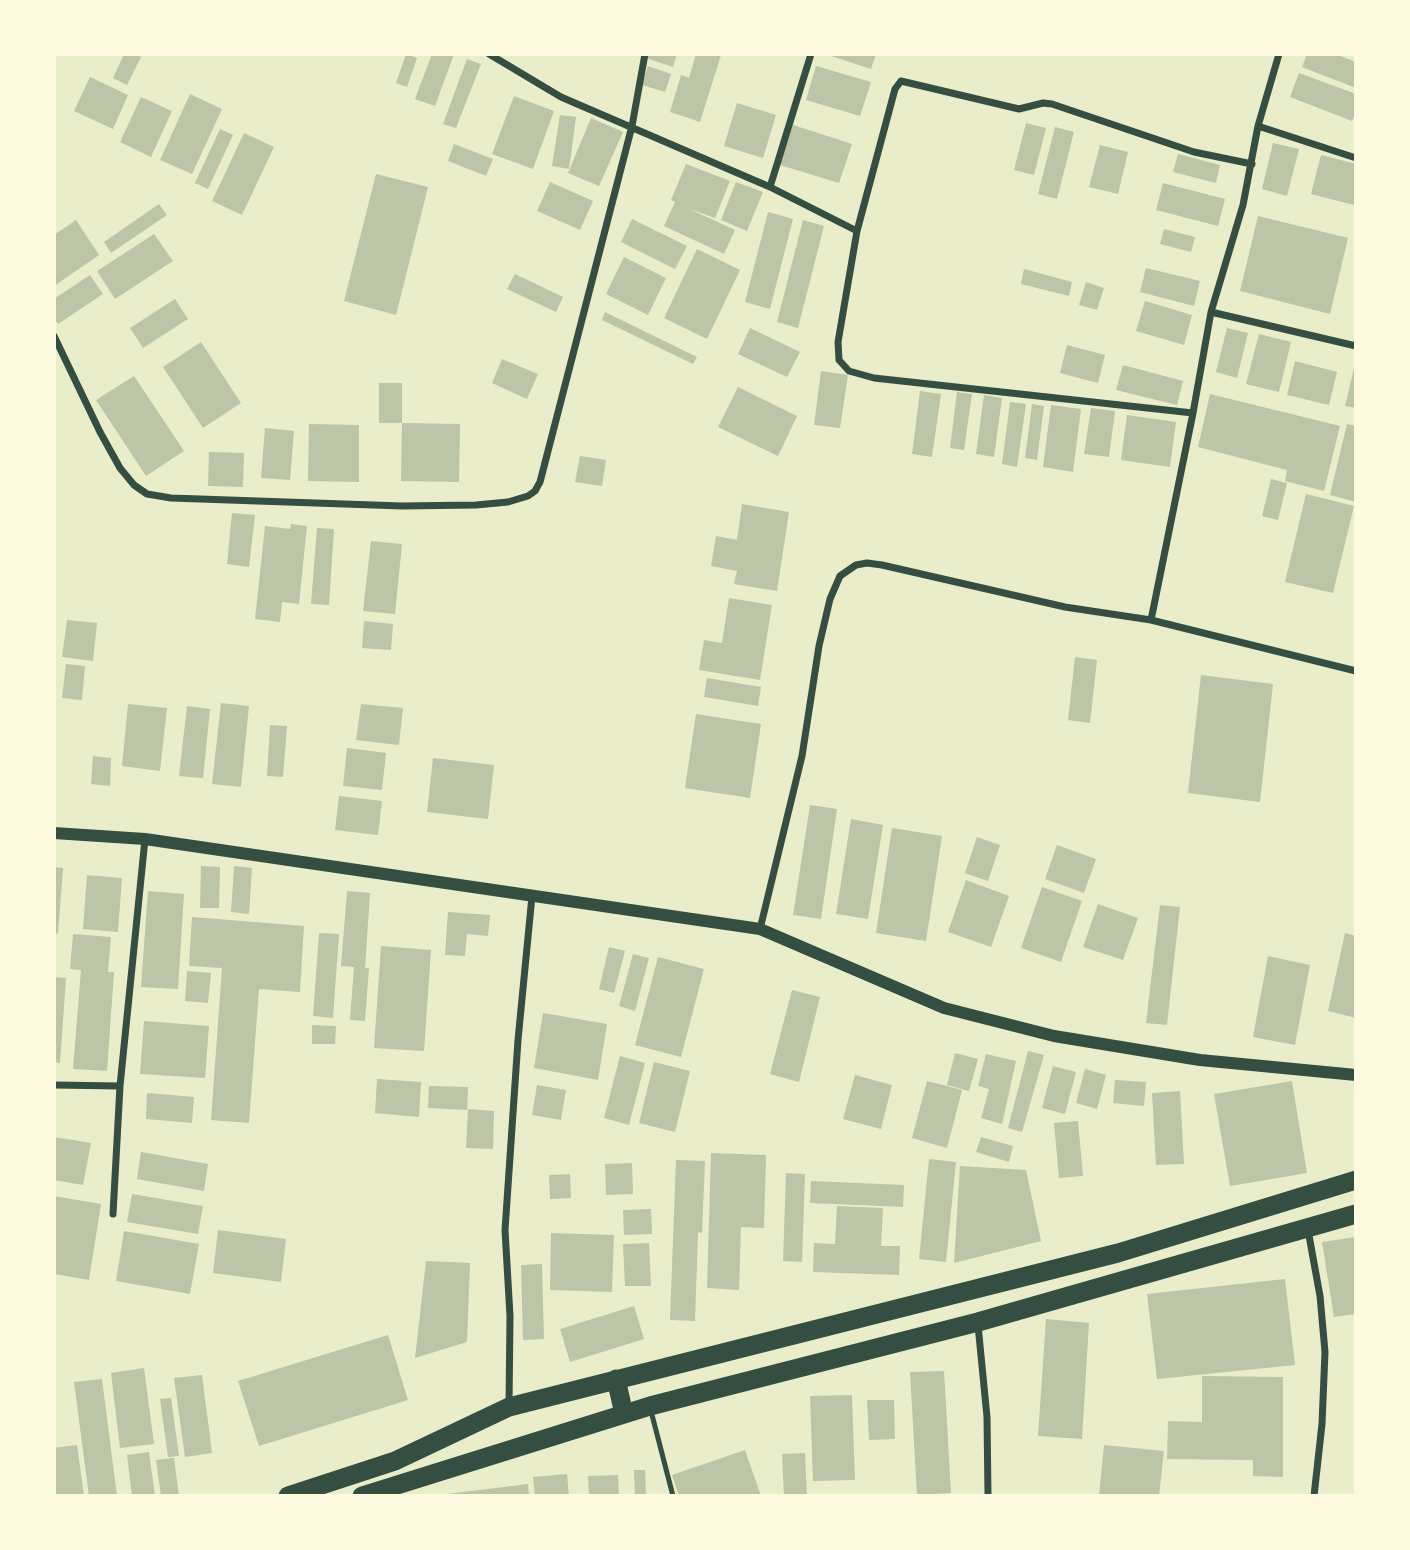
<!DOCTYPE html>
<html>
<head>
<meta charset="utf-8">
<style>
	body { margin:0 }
	#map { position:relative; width:1410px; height:1550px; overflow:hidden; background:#e9edc9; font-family:"Archivo Narrow",sans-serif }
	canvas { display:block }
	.frame { position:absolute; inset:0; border:56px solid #fefae0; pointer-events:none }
</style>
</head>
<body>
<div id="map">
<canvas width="1410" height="1550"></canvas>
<div class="frame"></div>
</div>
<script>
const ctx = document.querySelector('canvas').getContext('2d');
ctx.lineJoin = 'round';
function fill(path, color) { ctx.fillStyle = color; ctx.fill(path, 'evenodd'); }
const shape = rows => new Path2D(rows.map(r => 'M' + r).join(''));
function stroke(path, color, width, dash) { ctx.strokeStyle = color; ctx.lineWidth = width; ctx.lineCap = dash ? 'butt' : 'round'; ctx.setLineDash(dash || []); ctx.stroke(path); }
const building = shape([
	[124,54,134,54,141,57,127,85,113,78],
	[406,54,417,58,407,87,396,83],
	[432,54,454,54,435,106,415,99],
	[641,54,677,54,673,67,640,56],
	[696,54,721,55,700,122,670,112,681,75,689,78],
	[825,54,876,54,871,69],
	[1307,54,1335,54,1356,62,1356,88,1302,67],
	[467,59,481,64,456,128,443,124],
	[648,66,671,74,665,92,642,85],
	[816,66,871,82,860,116,806,100],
	[1299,73,1356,94,1356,112,1352,121,1290,97],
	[90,77,128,95,113,129,74,111],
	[190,94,222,109,192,174,160,160],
	[514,96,554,111,533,169,492,154],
	[141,97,172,111,151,157,120,142],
	[737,103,776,115,763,158,724,146],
	[560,115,576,117,569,169,552,166],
	[591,118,623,132,599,186,568,173],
	[1026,123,1046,128,1034,175,1014,170],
	[793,125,852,144,839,183,780,165],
	[1055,127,1074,132,1057,199,1038,194],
	[220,129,233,135,208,189,195,183],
	[244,133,274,147,242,215,212,201],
	[1273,143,1299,149,1287,196,1262,189],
	[454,144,493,159,486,176,448,161],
	[1100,145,1128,152,1118,194,1089,187],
	[1178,154,1220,165,1216,183,1173,172],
	[1321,155,1356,164,1354,205,1311,194],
	[686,164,730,181,715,218,687,208,735,230,724,254,664,226,675,202,671,200],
	[376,174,428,187,396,315,344,301],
	[550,182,593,201,580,230,537,211],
	[736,182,763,192,747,231,721,220],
	[1163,183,1225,199,1218,226,1156,210],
	[159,204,167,215,111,253,104,242],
	[768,212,793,219,770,309,745,302],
	[1258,216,1348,238,1330,314,1240,291],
	[632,219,687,246,675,269,621,242],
	[76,220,99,255,54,286,54,235],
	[803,220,824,226,798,328,777,322],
	[1164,229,1195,237,1191,252,1160,244],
	[154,234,173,261,115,299,97,271],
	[697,249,740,270,707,339,664,318],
	[624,257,666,278,648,315,606,294],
	[1146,268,1200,281,1194,306,1140,292],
	[1024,269,1072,282,1069,296,1021,284],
	[515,274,563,297,556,312,507,289],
	[90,275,103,294,58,324,54,318,54,299],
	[1086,282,1104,288,1097,310,1079,305],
	[175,299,188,319,143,348,130,328],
	[1145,301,1192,315,1184,345,1136,331],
	[605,312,697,357,693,364,602,320],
	[750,328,800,352,787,377,738,354],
	[1227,328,1248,333,1237,378,1216,372],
	[1259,334,1291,342,1279,392,1246,384],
	[201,342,241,403,203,428,163,367],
	[1067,345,1105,355,1098,383,1060,373],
	[502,359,538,374,527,399,492,383],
	[1295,361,1337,372,1329,405,1287,395],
	[1355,364,1356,364,1356,408,1345,406],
	[1123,365,1183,381,1177,405,1116,390],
	[821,371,848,375,840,428,814,425],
	[134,376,184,451,146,476,96,400],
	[379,383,402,383,402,423,379,423],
	[738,387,797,416,778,456,718,427],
	[920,391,941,394,932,457,912,454],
	[957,392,972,394,964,450,950,448],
	[1210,394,1340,426,1324,491,1285,481,1287,470,1198,447],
	[984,395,1002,398,994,457,976,454],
	[1010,402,1026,404,1017,467,1002,464],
	[1032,404,1044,406,1037,460,1025,458],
	[1051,405,1081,409,1073,472,1043,467],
	[1091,408,1115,411,1109,457,1084,454],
	[1127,415,1176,422,1170,467,1121,460],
	[402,423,460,424,459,482,401,481],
	[309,424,359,425,359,482,308,481],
	[1347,424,1356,426,1356,502,1330,495],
	[265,428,294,431,290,480,261,478],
	[209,452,244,453,243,487,208,486],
	[580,456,606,460,602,486,575,482],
	[1271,479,1287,483,1278,520,1262,516],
	[1306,494,1354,506,1333,593,1285,582],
	[742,504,789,512,777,591,734,584,737,571,711,566,716,536,737,540],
	[232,513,255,515,249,567,227,564],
	[291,524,307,526,299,604,282,602,280,622,255,619,265,526,290,529],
	[317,528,334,529,329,605,311,604],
	[371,541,402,544,395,614,363,611],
	[729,598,772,605,760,680,699,670,704,640,722,643],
	[67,620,97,623,93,661,62,657],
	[364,621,393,624,391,650,362,648],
	[1075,657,1097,660,1090,723,1068,720],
	[66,664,85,666,82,700,62,698],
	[1201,675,1273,684,1260,802,1188,793],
	[707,678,761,687,758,706,704,697],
	[221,703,249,706,241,787,212,784],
	[128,704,167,708,160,771,122,766],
	[361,704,403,708,399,745,356,740],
	[187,706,210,709,203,778,179,776],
	[696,714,761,724,750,798,685,788],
	[270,725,287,726,283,777,267,776],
	[347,748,386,753,382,790,343,786],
	[93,756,111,758,110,786,91,784],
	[433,758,494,765,488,819,427,812],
	[339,796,382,801,378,835,335,830],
	[810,805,837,809,821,919,793,915],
	[851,819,883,825,868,919,836,914],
	[892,828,942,836,926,941,876,933],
	[977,837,1000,845,988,881,965,873],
	[1057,845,1096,859,1084,893,1045,879],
	[201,866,220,867,219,908,200,908],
	[234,866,252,868,249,914,231,912],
	[54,867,63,868,58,934,54,933],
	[87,875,122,878,118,932,83,929],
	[966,880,1009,896,991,947,948,932],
	[1042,887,1082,901,1061,962,1021,948],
	[148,891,184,894,178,989,141,987],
	[347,891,370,893,365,968,369,968,365,1021,350,1020,354,967,341,966],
	[1098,904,1138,918,1123,960,1083,947],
	[1160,905,1180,907,1167,1025,1146,1023],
	[448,912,490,915,488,936,467,934,465,956,445,955],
	[192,917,304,926,300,992,259,989,249,1123,211,1120,222,968,189,966],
	[319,933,339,934,333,1018,313,1016],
	[1345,933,1356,936,1356,1018,1328,1011],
	[73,934,111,937,108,972,114,972,107,1071,73,1069,81,970,70,969],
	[381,946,431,950,424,1051,374,1048],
	[609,947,625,951,614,993,599,989],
	[633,954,649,958,635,1011,619,1006],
	[1268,956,1310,965,1295,1045,1253,1037],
	[658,957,704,969,681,1057,635,1045],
	[187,971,211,973,208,1003,185,1001],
	[54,977,66,978,60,1063,54,1062],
	[792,990,820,997,799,1082,770,1074],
	[543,1013,607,1024,598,1080,534,1068],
	[144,1021,209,1026,205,1078,140,1074],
	[312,1025,336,1026,335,1044,312,1044],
	[1028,1051,1044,1055,1022,1132,1008,1128],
	[955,1053,978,1059,969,1091,947,1085],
	[986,1054,1016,1061,1002,1124,981,1118,989,1089,978,1086],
	[620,1056,645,1063,629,1125,604,1118],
	[654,1062,690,1071,675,1132,639,1123],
	[1053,1066,1076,1072,1065,1114,1042,1108],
	[1085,1069,1106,1075,1097,1109,1076,1103],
	[855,1075,892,1085,881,1129,843,1119],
	[377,1079,421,1082,419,1117,375,1113],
	[1115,1080,1146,1082,1144,1106,1113,1103],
	[927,1081,962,1090,947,1148,912,1138],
	[1292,1081,1307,1173,1230,1186,1214,1094],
	[537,1085,566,1090,561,1120,532,1115],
	[429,1086,468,1087,467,1110,428,1108],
	[1180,1091,1184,1164,1156,1165,1152,1093],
	[147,1093,194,1097,192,1123,146,1119],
	[468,1109,494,1111,493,1149,466,1148],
	[1078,1121,1083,1176,1059,1178,1054,1123],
	[54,1137,91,1143,83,1185,54,1180],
	[981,1137,1013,1146,1009,1162,976,1152],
	[141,1152,208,1164,204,1191,137,1179],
	[711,1153,766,1155,764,1228,741,1227,739,1290,707,1288],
	[929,1159,956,1162,946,1262,919,1259],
	[676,1160,705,1161,702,1233,698,1232,695,1321,670,1320],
	[632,1163,633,1194,606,1195,605,1164],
	[960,1166,1026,1170,1041,1241,954,1263],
	[786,1173,805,1174,802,1262,783,1261],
	[570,1174,571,1198,550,1199,549,1175],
	[811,1181,904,1185,903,1207,810,1203],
	[132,1194,203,1206,198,1234,127,1222],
	[54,1196,101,1204,89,1280,54,1274],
	[837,1206,883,1208,881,1246,900,1246,899,1275,813,1272,814,1243,835,1244],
	[651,1209,652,1234,624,1235,623,1210],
	[218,1230,286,1239,281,1282,213,1273],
	[124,1231,199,1244,190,1294,116,1281],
	[551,1233,614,1235,612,1292,550,1290],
	[1356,1237,1356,1314,1334,1317,1322,1242],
	[649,1243,651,1286,625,1286,623,1244],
	[426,1261,470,1263,467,1342,415,1358],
	[542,1264,544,1339,523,1340,521,1265],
	[1285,1279,1295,1365,1157,1379,1147,1294],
	[634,1306,644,1339,570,1362,560,1329],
	[1046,1319,1089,1323,1082,1439,1038,1436],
	[388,1335,408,1400,259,1446,238,1381],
	[144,1368,154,1444,120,1448,111,1373],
	[944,1371,951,1493,917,1495,910,1372],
	[202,1375,212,1453,185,1457,174,1378],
	[1202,1376,1283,1377,1283,1477,1253,1476,1253,1460,1167,1459,1168,1421,1202,1422],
	[102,1379,117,1496,89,1496,74,1382],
	[852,1395,855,1480,813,1481,810,1396],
	[171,1398,179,1456,168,1457,160,1399],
	[867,1400,894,1400,895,1439,869,1440],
	[77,1445,84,1496,54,1496,54,1448],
	[1104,1445,1164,1451,1159,1496,1099,1496],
	[745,1450,761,1496,679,1496,672,1475],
	[149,1452,155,1496,132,1496,127,1455],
	[805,1453,807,1496,784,1496,782,1454],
	[174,1458,179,1496,161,1496,156,1460],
	[634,1470,645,1470,646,1496,635,1496],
	[567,1474,569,1496,535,1496,533,1477],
	[618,1475,619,1496,589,1496,588,1476],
	[528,1484,529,1496,448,1496,447,1494]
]);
const service = shape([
	[651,1411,673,1496]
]);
const minor = shape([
	[489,54,561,97,770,187,857,231],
	[1258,126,1356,158],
	[770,187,811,54],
	[1211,312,1356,346],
	[54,336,100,432,120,468,134,485,147,494,171,498,402,506,476,505,508,502,528,496,535,491,540,482,632,126,645,54],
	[1193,413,874,378,849,371,839,360,838,342,857,231,895,89,901,81,1019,109,1043,103,1052,104,1194,152,1252,164],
	[1151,620,1193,413,1211,312,1243,205,1258,126,1279,54],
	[760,929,802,756,819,646,830,599,840,576,856,565,867,563,882,565,1065,607,1151,620,1356,671],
	[54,1085,120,1086],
	[113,1214,120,1086,145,839],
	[1308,1230,1320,1296,1325,1352,1322,1424,1314,1496],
	[978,1325,987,1417,988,1496],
	[509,1405,510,1316,505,1230,518,1040,532,896]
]);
const tertiary = shape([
	[54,833,145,839,760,929,944,1008,1054,1036,1200,1060,1356,1075]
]);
const trunk = shape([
	[616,1379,624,1414],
	[288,1496,395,1461,509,1407,1118,1253,1356,1180],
	[362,1496,650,1406,978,1322,1356,1214]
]);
fill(building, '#bcc5a7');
stroke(service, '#344e41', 5);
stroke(minor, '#344e41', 7);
stroke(tertiary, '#344e41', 12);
stroke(trunk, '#344e41', 19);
</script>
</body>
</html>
